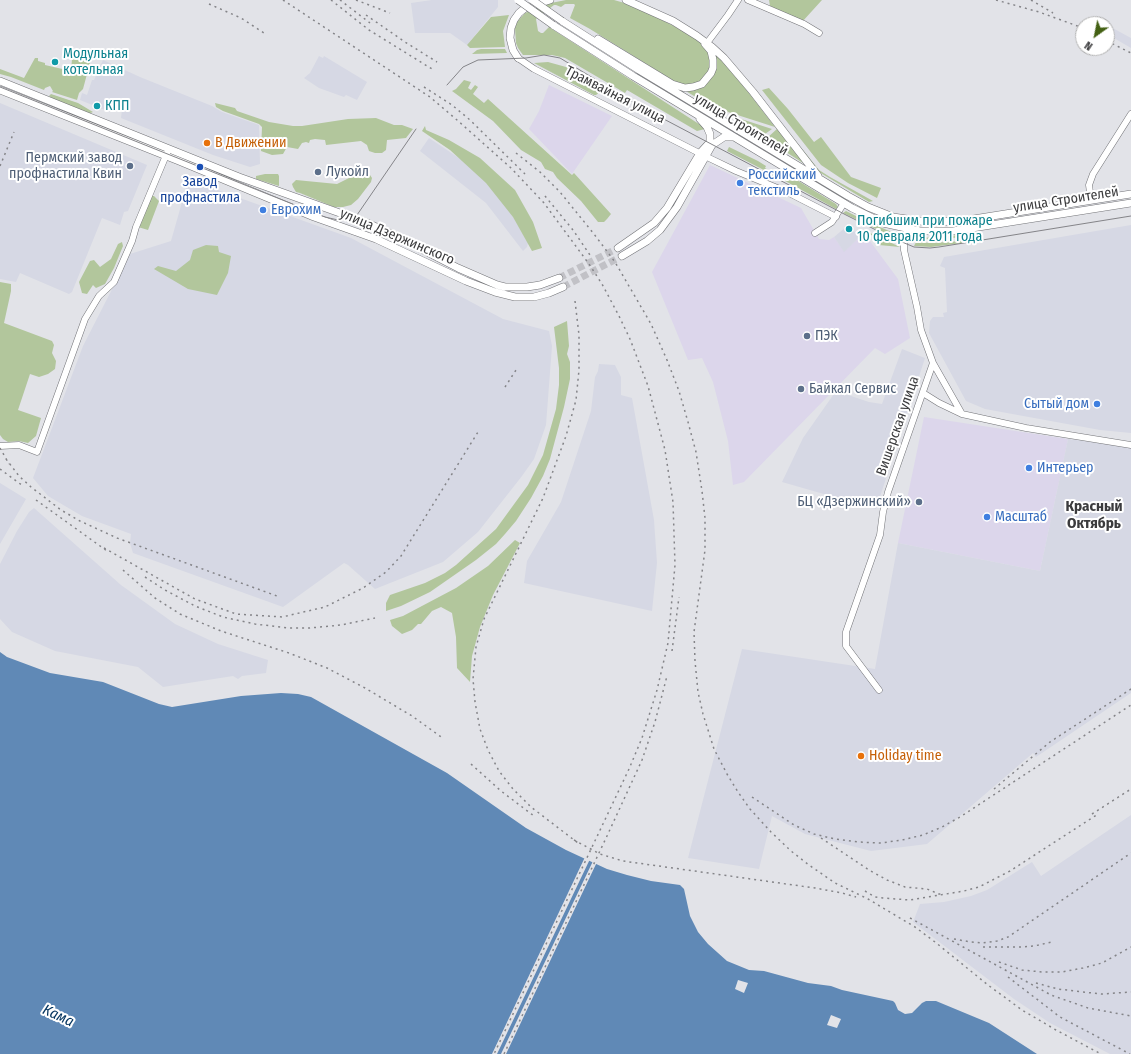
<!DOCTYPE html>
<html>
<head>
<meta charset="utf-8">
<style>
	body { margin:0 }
	#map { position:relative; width:1131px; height:1054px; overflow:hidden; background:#e2e3e8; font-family:"Fira Sans Condensed",sans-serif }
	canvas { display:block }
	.north { position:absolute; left:1075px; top:16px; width:40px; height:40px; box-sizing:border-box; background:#fff; border:1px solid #b1b1b1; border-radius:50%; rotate:213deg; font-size:11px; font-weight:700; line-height:16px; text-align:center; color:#3b3b3d }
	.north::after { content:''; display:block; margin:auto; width:14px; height:18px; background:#436013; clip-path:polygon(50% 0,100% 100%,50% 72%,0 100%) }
</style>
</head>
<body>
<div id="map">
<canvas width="1131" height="1054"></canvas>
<div class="north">N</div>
</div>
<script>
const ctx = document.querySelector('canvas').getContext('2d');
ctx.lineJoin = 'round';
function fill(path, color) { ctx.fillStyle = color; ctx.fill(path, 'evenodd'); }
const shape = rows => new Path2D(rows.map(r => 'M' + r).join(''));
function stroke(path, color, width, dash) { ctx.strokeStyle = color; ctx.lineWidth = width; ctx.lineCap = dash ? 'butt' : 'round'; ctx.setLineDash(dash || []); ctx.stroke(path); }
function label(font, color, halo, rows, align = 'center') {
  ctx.font = font + ' "Fira Sans Condensed",sans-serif'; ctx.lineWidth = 4; ctx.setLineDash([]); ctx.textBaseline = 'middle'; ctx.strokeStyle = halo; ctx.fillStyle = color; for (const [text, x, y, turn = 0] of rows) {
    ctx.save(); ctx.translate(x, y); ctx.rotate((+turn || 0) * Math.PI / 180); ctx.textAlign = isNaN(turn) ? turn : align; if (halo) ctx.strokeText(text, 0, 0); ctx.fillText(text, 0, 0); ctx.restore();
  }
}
const commercial = shape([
	[549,85,612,116,572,174,529,129,539,111],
	[710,165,801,208,819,239,829,240,834,237,844,251,864,233,898,279,910,338,885,354,875,348,744,482,733,485,728,441,713,382,702,358,688,360,652,272],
	[924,417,1068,439,1040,571,898,543]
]);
const built = shape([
	[432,0,498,0,498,7,467,45,450,33,415,33,411,3],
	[1107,25,1131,38,1131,48,1107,34],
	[319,56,323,58,324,56,367,82,357,100,346,95,344,97,319,88,304,78,310,73],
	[103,60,140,77,212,106,222,112,259,125,260,164,250,167,213,155,121,118,122,109,110,112,80,100,82,93,87,95,92,80,94,80],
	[0,103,147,165,128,211,124,212,120,225,102,218,72,292,69,294,20,273,16,282,0,279],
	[429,138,483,174,493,183,517,223,528,243,527,247,523,251,486,203,420,151],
	[188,181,215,189,351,238,503,319,549,331,552,346,546,425,534,459,522,476,478,532,443,562,375,589,348,565,344,563,283,607,133,553,130,543,131,534,82,516,48,496,33,478,83,346,130,254,171,241],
	[1131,225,1131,433,1100,430,985,409,966,401,929,333,930,321,933,317,944,317,943,313,947,312,945,268,940,266,944,257],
	[846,227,849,231,864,233,844,252,834,237],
	[902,349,925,358,876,509,782,482,803,438,836,391,869,402,882,404],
	[599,364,615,365,621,377,621,395,632,398,654,520,657,563,652,611,524,583,527,561,561,502,591,411,595,377,598,371],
	[1068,439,1131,447,1131,693,1036,757,1033,753,927,844,871,851,805,834,772,816,759,869,688,858,742,649,875,669,898,543,1040,571],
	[0,483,26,499,0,544],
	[34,508,121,585,175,624,218,644,268,660,266,673,242,676,238,679,233,676,163,687,138,667,55,651,12,632,0,619,0,564,17,531,29,512],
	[1131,815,1131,1054,1110,1054,1050,1023,1014,999,913,922,920,904,944,902,971,896,987,890,1032,862,1041,876]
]);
const green = shape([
	[566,0,614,0,628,4,655,16,694,37,702,44,710,53,710,70,703,80,696,84,684,85,677,83,590,29,570,18,575,5,574,4,565,4,561,7,556,5,554,5,536,19,538,31,541,33,543,33,549,27,702,126,705,129,697,131,627,90,625,93,565,58,552,55,523,55,518,48,516,43,515,28,517,22,525,13,551,3],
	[769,0,822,0,802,22,770,6],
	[509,15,503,31,505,47,470,48,467,45,491,17],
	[481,49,505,49,507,53,472,54,477,50],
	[715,51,739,80,775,127,728,112,726,115,684,90,704,86,708,82,714,73],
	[35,58,38,58,38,61,45,63,45,65,71,71,72,59,80,60,90,63,83,89,79,93,77,100,52,92,53,91,50,86,45,88,44,90,11,77,0,74,0,69,24,78],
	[548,62,566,67,620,99,621,101,601,91,596,95,594,95,534,63],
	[464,80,471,82,468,88,471,90,475,85,478,87,473,94,484,103,488,99,572,175,574,173,611,214,607,219,604,222,598,222,581,201,557,178,553,172,545,169,541,162,521,150,493,121,452,91,456,89],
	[769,88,788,109,814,142,821,137,851,177,881,188,877,198,848,183,821,165,762,90],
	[51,94,78,103,93,112,88,114,56,101,49,96],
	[215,103,235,108,237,111,269,122,293,126,302,126,348,119,376,118,394,125,402,125,413,129,406,138,387,140,386,150,382,153,375,153,369,151,367,145,361,141,326,145,325,140,315,139,310,140,309,143,306,142,302,143,298,149,287,147,283,154,272,155,261,151,262,127,259,124,223,111,216,107],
	[738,118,772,129,765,134,758,130,759,129,755,126,753,128],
	[783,125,819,170,830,177,873,201,869,202,819,172,781,126],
	[425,126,426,130,449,140,480,158,515,190,533,222,542,248,532,251,513,217,486,183,450,150,422,131],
	[778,128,806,165,766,139],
	[729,147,758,161,766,166,765,168,770,171,772,169,780,174,781,172,787,174,836,204,838,207,836,209,787,182,727,151],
	[361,172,370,175,372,178,371,182,358,199,351,205,343,207,334,207,300,193,296,192,293,187,292,184,296,180,337,184],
	[265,174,278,174,279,176,279,186,256,179,256,176],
	[152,196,154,196,159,201,148,230,138,227],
	[846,211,868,222,894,233,901,241,843,213],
	[866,231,900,247,879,245,873,236,866,232],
	[967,234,980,235,936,240,921,239,921,237,932,238],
	[961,241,962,243,931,247,914,246,916,242,932,243],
	[122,242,123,246,114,268,105,284,96,288,93,285,87,294,82,293,79,282,90,261,94,260,100,267,111,259,118,244],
	[206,245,218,246,219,252,231,256,228,273,217,295,188,289,154,269,158,266,176,271,190,260,193,250],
	[0,282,11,284,11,291,4,323,52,341,54,345,52,353,56,361,55,369,48,374,39,377,30,374,18,410,41,418,36,436,28,443,19,441,8,442,3,439,0,435],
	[567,321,569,346,567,354,570,362,570,379,564,407,550,459,543,476,531,498,516,521,505,534,496,544,476,560,430,592,401,606,386,611,386,603,390,595,425,583,445,573,456,565,496,529,528,485,543,455,556,409,559,385,559,368,554,327],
	[515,540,520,543,493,595,480,627,472,656,470,682,457,668,456,637,452,613,441,607,432,611,421,624,418,624,412,630,402,634,392,626,390,620,403,616,456,588,488,566]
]);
const water = shape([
	[0,652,7,657,50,673,103,682,159,704,172,707,241,696,281,693,298,694,311,697,447,773,526,828,566,850,607,869,627,875,651,881,680,885,684,889,690,916,698,932,708,944,727,961,749,970,764,971,808,983,831,986,842,990,893,1001,895,1003,898,1010,905,1014,912,1013,922,1003,926,1001,936,1001,989,1023,1037,1054,0,1054]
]);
const pier = shape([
	[585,857,590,859,497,1054,492,1054],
	[593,861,597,862,506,1054,501,1054],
	[738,980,748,983,744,993,735,989],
	[831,1015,841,1019,837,1028,827,1025]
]);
const majorTunnel = shape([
	[559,278,618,248],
	[563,287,622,256]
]);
const minor = shape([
	[748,0,804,24,819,33],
	[707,43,728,15,738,0],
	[518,58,534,69,707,157,736,171,787,192,836,217],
	[1091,200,1089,185,1093,174,1131,114],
	[815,233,832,222,844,203],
	[933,363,962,414],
	[923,393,939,403,962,414,1026,428,1131,445],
	[0,446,19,445,37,452,85,319,99,296,114,282,132,241,136,227,167,153],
	[879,690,846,646,846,632,880,535,883,512,888,492,933,363,921,330,917,307,904,250,904,243,907,229]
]);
const major = shape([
	[626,0,673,21,697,36,712,47,724,58,753,92,818,176],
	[562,21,639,70,848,196,868,207,893,217,927,222,961,221,1131,194],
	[553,25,633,76,852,208,883,223,920,231,953,231,1131,203],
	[598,39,672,84,685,88,693,87,702,84,711,73,713,68,713,60,711,51,705,44],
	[518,58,513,50,510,38,511,28,514,20,519,13,525,8,550,0],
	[0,81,239,177,365,222,396,236,458,268,497,285,505,287,527,287,540,285,559,278],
	[0,90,179,161,314,217,376,239,466,281,495,292,515,297,534,297,549,293,563,287],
	[618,248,654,223,667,208,700,153,710,142,710,134,707,127,700,119],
	[622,256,647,241,660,230,677,207,712,145,724,137,733,137]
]);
const tram = shape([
	[447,85,463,67,478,60,526,58,544,55,560,58,641,107,696,136,846,215,890,237,914,247,930,248,939,247,1131,216],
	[0,87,325,217,338,220,348,219,357,215,416,129]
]);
const rail = shape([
	[283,0,377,62,430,97,457,120,511,168,544,203,589,264,602,284,619,316,630,339,648,386,665,450,673,502,675,565,668,643,657,690,642,738,629,769,494,1054],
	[331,0,369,30,432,69],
	[340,0,370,23],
	[356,0,390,13],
	[996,0,1039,12,1083,28],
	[1031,0,1053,13],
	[209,4,241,18,267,35],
	[366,15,405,42,437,62],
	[1107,41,1131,53],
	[424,87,452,105,470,120,525,174],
	[516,153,540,172,560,192,594,234,615,262,651,324,667,360,679,391,688,422,696,452,702,491,705,518,705,550,694,632,695,661,698,692,703,714,714,749,727,774,738,792,750,809,771,832,791,851,809,865,835,883,868,899,915,927,935,942,988,985,1022,1010,1056,1030,1101,1054],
	[0,166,14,132],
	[545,196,573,230,592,258],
	[575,301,579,335,579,370,576,400,566,436,543,498,484,619,476,647,473,679,475,702,480,729,488,750,499,771,513,789,531,807,578,843],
	[505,387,518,367],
	[0,448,9,464],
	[6,459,19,476,31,487,61,510,80,521,117,538,277,596],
	[0,469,23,486],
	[36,500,107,551],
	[104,548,195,599,236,614,282,617,325,607,363,588,386,572,401,556,478,432],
	[123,570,155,598,180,614,221,631,289,653,327,668,365,688,412,716,444,739],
	[145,577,165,590,195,606,223,617,255,624,288,628,310,628,341,625,375,618],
	[672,651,679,597],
	[471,764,501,791,534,816],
	[994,789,1050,742,1131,689],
	[752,797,794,825,814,834,835,839,858,842,881,843,902,840,923,835,942,827,960,817,1131,705],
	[1092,814,1131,789],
	[821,838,869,870,887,880,905,887,927,889,939,894,942,894],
	[574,840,600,854,623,861,815,888,842,893,856,897],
	[865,891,875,897,883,898,910,900,964,891,979,887,1010,871,1098,814],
	[910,918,1051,995,1088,1008,1131,1016],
	[954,939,971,942,982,943,997,941,1008,937,1131,853],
	[983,947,1022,947,1034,946,1052,942],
	[999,962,1022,970,1042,972,1062,972,1083,968,1102,963,1131,947],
	[1008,977,1060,1017,1130,1054],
	[1036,983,1058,989,1083,992,1102,994,1131,992],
	[504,1054,607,836,642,760,655,722,667,676]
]);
const majorBridge = shape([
	[518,0,553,25],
	[532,0,562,21]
]);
const markers = [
	[55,62,4,"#0f9aa8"],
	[97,106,4,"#0f9aa8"],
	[207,143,4,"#e8710a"],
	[130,166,4,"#5c6f8a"],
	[200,167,4,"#1a4fb4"],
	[318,172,4,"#5c6f8a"],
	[740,183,4,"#3f7fe0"],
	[263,210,4,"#3f7fe0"],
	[849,229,4,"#0f9aa8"],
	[807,336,4,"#5c6f8a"],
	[801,389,4,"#5c6f8a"],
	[1097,404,4,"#3f7fe0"],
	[1029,468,4,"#3f7fe0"],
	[919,502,4,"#5c6f8a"],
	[987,517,4,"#3f7fe0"],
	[861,756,4,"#e8710a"]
];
const cultureNames = [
	["Модульная",63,54],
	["котельная",63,70],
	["КПП",105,106],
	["Погибшим при пожаре",857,221],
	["10 февраля 2011 года",857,237]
];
const streetNames = [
	["Трамвайная улица",615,95,27],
	["улица Строителей",741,125,31],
	["улица Строителей",1066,200,-9],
	["улица Дзержинского",397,237,23],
	["Вишерская улица",898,426,-71]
];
const foodNames = [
	["В Движении",215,143],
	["Holiday time",869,756]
];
const serviceNames = [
	["Пермский завод",122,158,"right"],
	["профнастила Квин",122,174,"right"],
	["Лукойл",326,172],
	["ПЭК",815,336],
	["Байкал Сервис",809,389],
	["БЦ «Дзержинский»",911,502,"right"]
];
const shopNames = [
	["Российский",748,175],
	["текстиль",748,191],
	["Еврохим",271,210],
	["Сытый дом",1089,404,"right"],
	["Интерьер",1037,468],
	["Масштаб",995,517]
];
const transitNames = [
	["Завод",200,182],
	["профнастила",200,198]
];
const neighbourhoodNames = [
	["Красный",1094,507],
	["Октябрь",1094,524]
];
const waterNames = [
	["Кама",58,1016,25]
];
fill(commercial, '#dcd6eb');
fill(built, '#d6d8e4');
fill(green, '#b2c69c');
fill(water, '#6089b6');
fill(pier, '#e2e3e8');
stroke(majorTunnel, '#c1c1c6', 7, [7, 3.5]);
stroke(minor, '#727377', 7);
stroke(major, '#727377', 8);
stroke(minor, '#fff', 6);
stroke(major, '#fff', 7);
stroke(tram, '#848488', 1);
stroke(rail, '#848488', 1.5, [2, 4]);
stroke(majorBridge, '#727377', 8, []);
stroke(majorBridge, '#fff', 7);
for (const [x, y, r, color] of markers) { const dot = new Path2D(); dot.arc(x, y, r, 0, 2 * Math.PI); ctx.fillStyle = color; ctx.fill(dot); stroke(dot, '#fff', 1.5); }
label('14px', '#0d838f', '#fff', cultureNames, 'left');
label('14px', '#3b3b3d', '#fff', streetNames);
label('14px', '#c56008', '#fff', foodNames, 'left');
label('14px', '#4e5e75', '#fff', serviceNames, 'left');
label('14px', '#366cbe', '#fff', shopNames, 'left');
label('14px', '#164399', '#fff', transitNames);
label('bold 15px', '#3b3b3d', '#fff', neighbourhoodNames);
label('italic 15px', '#04345f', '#fff', waterNames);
</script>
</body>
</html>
